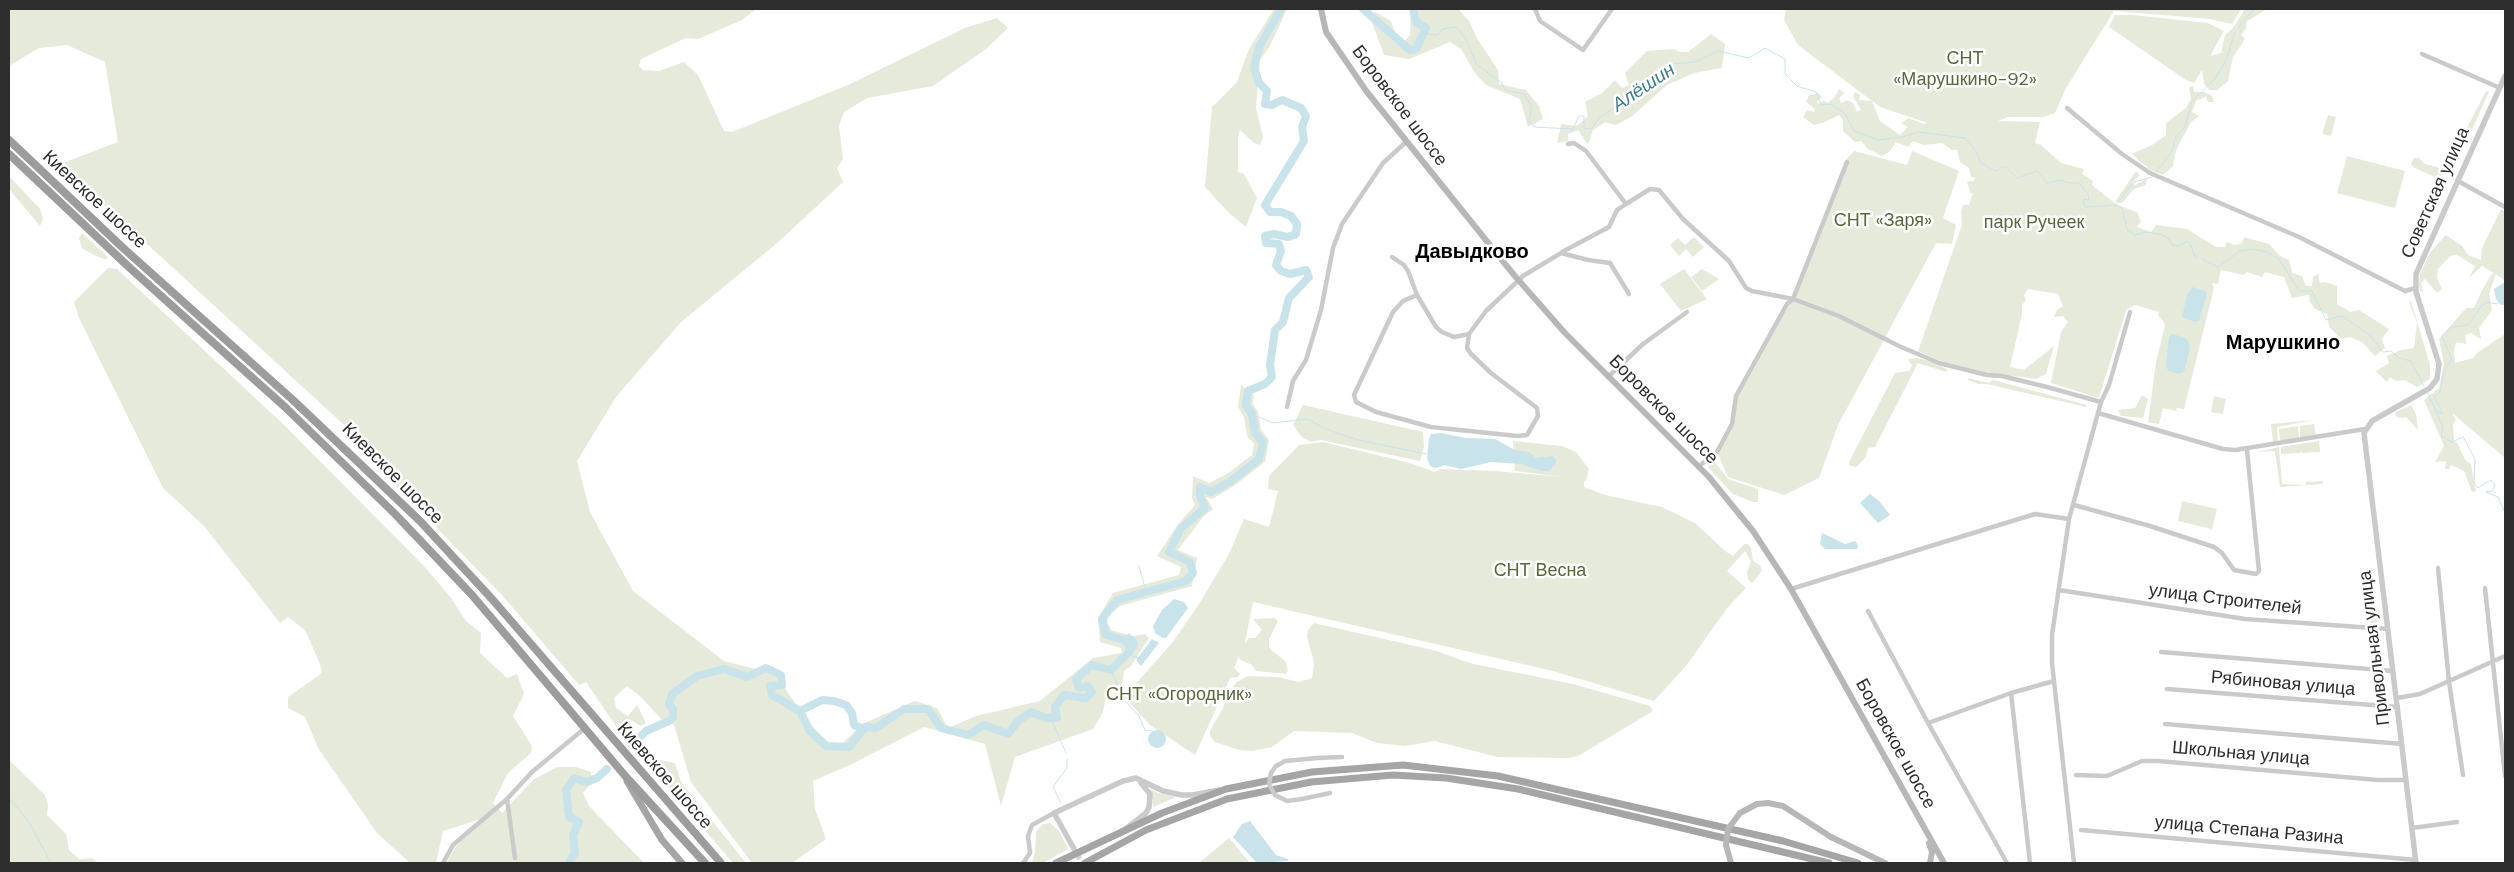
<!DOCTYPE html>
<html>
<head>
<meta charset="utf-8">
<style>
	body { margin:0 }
	#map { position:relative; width:2514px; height:872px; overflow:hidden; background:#fff; font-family:"DM Sans",sans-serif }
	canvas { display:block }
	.frame { position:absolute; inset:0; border:10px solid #2d2d2d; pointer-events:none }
</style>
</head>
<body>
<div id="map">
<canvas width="2514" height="872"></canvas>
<div class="frame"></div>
</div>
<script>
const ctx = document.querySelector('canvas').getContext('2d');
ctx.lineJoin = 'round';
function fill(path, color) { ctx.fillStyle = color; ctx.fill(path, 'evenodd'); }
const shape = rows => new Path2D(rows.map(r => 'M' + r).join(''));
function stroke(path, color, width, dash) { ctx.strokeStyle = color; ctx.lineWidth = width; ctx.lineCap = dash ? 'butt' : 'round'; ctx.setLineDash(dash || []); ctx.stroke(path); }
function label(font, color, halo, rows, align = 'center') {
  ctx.font = font + ' "DM Sans",sans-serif'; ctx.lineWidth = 5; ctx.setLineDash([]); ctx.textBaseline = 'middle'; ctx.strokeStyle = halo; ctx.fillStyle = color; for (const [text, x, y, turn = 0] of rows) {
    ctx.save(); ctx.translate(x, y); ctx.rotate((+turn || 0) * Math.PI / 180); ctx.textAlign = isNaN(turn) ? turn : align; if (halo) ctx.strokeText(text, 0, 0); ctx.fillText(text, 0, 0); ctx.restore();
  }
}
const green = shape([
	[9,9,756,9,742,20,698,39,686,38,641,59,639,66,643,70,659,71,684,62,698,75,724,131,732,132,848,85,965,28,997,18,1008,28,986,49,933,86,867,98,844,112,839,126,843,159,837,168,843,182,776,244,681,322,616,397,577,461,590,512,633,591,724,661,776,674,805,719,836,750,862,724,915,701,937,708,948,728,976,716,1040,701,1093,658,1122,653,1121,648,1100,642,1098,618,1113,593,1179,575,1181,567,1157,556,1179,523,1195,505,1192,498,1193,476,1209,483,1227,474,1252,455,1254,444,1247,436,1244,417,1238,407,1241,385,1254,395,1253,404,1258,412,1261,430,1269,440,1265,462,1234,486,1212,499,1206,497,1213,509,1203,517,1178,550,1197,558,1192,586,1120,606,1106,618,1111,630,1133,636,1145,634,1149,638,1131,666,1124,671,1122,685,1107,692,1103,712,1093,729,1015,757,1001,806,985,744,924,727,852,764,813,781,815,809,826,839,792,863,752,863,691,782,674,725,662,720,641,697,627,686,614,698,616,708,628,716,637,705,646,723,641,726,629,719,618,729,586,682,579,685,502,595,365,454,380,458,60,164,118,142,105,62,67,45,39,48,9,66],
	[1274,9,1287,9,1270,46,1260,60,1256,108,1263,137,1260,145,1254,143,1240,130,1238,137,1238,172,1244,174,1257,198,1246,227,1228,212,1205,187,1212,107,1237,82,1249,49],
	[1411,9,1458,9,1469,21,1478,40,1498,70,1499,84,1526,90,1539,106,1543,119,1528,127,1520,99,1486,85,1475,73,1461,49,1450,42,1409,59,1384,55,1370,17,1375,12,1391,21,1395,33,1405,41,1410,35],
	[1786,9,2241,9,2232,24,2210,19,2114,11,2066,88,2055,113,2043,117,2008,117,1998,121,2040,122,2035,143,2041,145,2061,163,2084,169,2082,174,2093,181,2092,185,2117,205,2137,212,2141,222,2137,227,2151,232,2156,225,2187,229,2216,247,2225,247,2227,242,2235,245,2242,243,2244,237,2269,244,2280,256,2289,260,2292,273,2302,276,2306,286,2312,286,2313,277,2318,274,2320,283,2325,282,2337,286,2337,304,2350,312,2359,310,2389,329,2382,339,2385,348,2375,356,2362,342,2349,337,2342,339,2329,327,2327,314,2315,309,2310,302,2309,295,2292,298,2284,277,2265,272,2262,277,2247,272,2244,275,2221,270,2218,284,2212,283,2214,288,2184,409,2177,408,2176,411,2163,408,2159,424,2148,422,2156,362,2165,326,2163,320,2158,316,2159,312,2135,305,2126,310,2099,398,2051,383,2061,332,2068,322,2063,316,2054,317,2057,310,2063,306,2058,294,2028,289,2024,295,2026,300,2022,305,2022,314,2010,367,2024,370,2054,346,2046,374,2036,379,1983,372,1938,360,1918,351,1962,225,1961,212,1963,205,1969,205,1973,193,1971,194,1967,182,1973,181,1976,178,1971,177,1969,168,1960,162,1957,150,1952,150,1942,143,1924,145,1913,141,1908,147,1896,142,1890,151,1882,156,1868,149,1861,141,1855,142,1843,131,1843,120,1839,115,1825,122,1814,125,1803,117,1807,110,1814,112,1815,109,1806,102,1809,95,1818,93,1822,97,1817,101,1818,104,1824,101,1828,103,1834,98,1839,89,1844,93,1839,98,1841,103,1847,100,1853,103,1857,112,1861,110,1853,96,1855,92,1860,95,1859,100,1872,101,1798,45,1784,20],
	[1872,101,1880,107,1928,123,1923,124,1909,118,1901,123,1908,127,1900,135,1880,121],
	[2245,9,2267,9,2246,22,2246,28,2241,35,2245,39,2233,57,2228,81,2217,90,2210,90,2204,84,2202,70,2194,83,2186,80,2109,27,2115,15,2133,15,2208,23,2224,31,2210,56,2221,53,2225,35,2233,28],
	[1711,34,1725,44,1722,68,1694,73,1667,85,1631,117,1616,125,1605,122,1593,130,1588,145,1578,130,1568,134,1568,141,1557,143,1561,124,1577,126,1588,116,1585,102,1602,93,1615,80,1622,88,1629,85,1625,73,1647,51,1674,49,1679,52,1688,52],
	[2193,86,2194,92,2204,92,2212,96,2214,102,2208,102,2206,96,2196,101,2192,112,2199,116,2191,122,2176,150,2173,166,2163,175,2150,170,2132,154,2152,145,2166,135,2166,123,2186,108,2191,99,2189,87],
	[2486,91,2489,92,2457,162,2453,163,2451,159],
	[2328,115,2336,117,2331,136,2322,134],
	[1854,151,1907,165,1912,151,1959,171,1943,218,1956,225,1952,244,1936,243,1838,425,1819,478,1784,495,1728,477,1717,452,1732,424,1736,396,1749,369,1793,299,1845,161],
	[2347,156,2405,171,2395,208,2337,193],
	[2414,158,2419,158,2425,164,2437,167,2442,171,2441,177,2435,177,2413,167,2411,164],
	[2136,171,2140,175,2132,183,2135,185,2147,179,2146,185,2134,189,2122,203,2115,202],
	[9,176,40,209,43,219,40,226,9,189],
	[2501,209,2505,211,2505,281,2496,274,2489,293,2492,310,2479,328,2481,339,2471,333,2465,335,2466,344,2456,342,2454,352,2455,363,2473,358,2477,353,2505,334,2505,458,2452,413,2456,420,2453,424,2454,441,2457,443,2466,461,2471,464,2476,491,2472,492,2464,471,2451,465,2449,469,2445,469,2446,461,2435,462,2444,446,2424,400,2439,388,2444,364,2439,339,2466,308,2474,308,2481,292,2491,275,2494,273,2482,266,2469,278,2475,266,2457,255,2450,256,2438,269,2437,278,2442,289,2437,293,2425,279,2421,283,2423,291,2420,292,2419,284,2420,274,2431,251,2446,235,2462,246,2468,255,2481,260,2482,248],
	[82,233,108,257,108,258,105,259,96,256,82,248,79,238],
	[1694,237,1704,247,1693,257,1686,249,1679,256,1670,245,1678,238,1685,245],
	[108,268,117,269,284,425,424,566,451,598,466,621,481,633,480,653,507,678,517,674,524,694,513,716,532,746,531,753,508,773,493,803,502,813,533,780,557,767,576,767,591,772,592,782,583,793,589,806,644,863,446,863,456,846,487,817,443,831,436,863,410,863,377,833,318,748,305,717,288,708,288,697,322,673,320,664,305,630,288,617,280,623,204,526,163,488,79,318,74,302],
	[1684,269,1707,299,1681,311,1660,284],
	[1702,269,1719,279,1702,291,1691,277],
	[2411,301,2430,365,2430,379,2417,387,2405,380,2396,381,2390,377,2387,382,2376,371,2389,363,2387,356,2401,350,2414,348,2417,323,2409,302],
	[1917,358,1936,363,1948,370,1946,372,1918,363,1875,447,1868,448,1866,457,1856,467,1849,465,1851,458,1895,373,1909,371,1912,366,1908,359],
	[1968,378,1989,383,1993,380,2087,405,2086,407,1987,384,1978,384,1968,380],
	[2142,395,2148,399,2143,418,2121,416,2118,410,2135,408],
	[2214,396,2226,399,2223,414,2211,412],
	[1303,405,1423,432,1424,447,1420,461,1321,440,1311,442,1302,437,1293,425],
	[2411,405,2416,414,2418,430,2406,417,2400,418,2395,416,2396,412],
	[2315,420,2277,427,2278,441,2273,442,2271,424],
	[2314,424,2316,436,2300,438,2300,426],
	[2298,426,2299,438,2280,441,2279,429],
	[1513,441,1562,446,1576,452,1589,469,1586,481,1584,481,1584,487,1605,495,1662,507,1695,523,1725,551,1733,556,1744,544,1748,544,1751,548,1753,561,1760,565,1762,570,1759,575,1752,583,1748,579,1747,572,1751,561,1745,551,1727,571,1746,588,1728,607,1686,666,1654,701,1553,671,1253,602,1245,643,1249,638,1255,638,1262,630,1253,619,1275,618,1278,621,1269,639,1269,648,1285,661,1288,670,1286,674,1256,671,1252,665,1239,659,1239,656,1234,668,1240,674,1238,677,1230,678,1195,755,1150,725,1124,697,1172,643,1199,604,1229,554,1244,519,1269,527,1278,491,1268,489,1269,476,1299,445,1323,442,1410,463,1435,472,1441,469,1495,471,1562,477,1515,471],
	[2319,441,2320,452,2302,453,2301,450,2300,453,2281,454,2281,447],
	[2279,447,2282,484,2306,485,2306,482,2323,481,2323,484,2280,487,2275,451,2257,452],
	[1714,461,1728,479,1758,489,1758,502,1753,502,1733,494,1708,467],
	[2182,501,2217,509,2212,529,2178,521],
	[2377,606,2381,614,2380,621,2372,624,2367,620,2366,612,2368,608],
	[1314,623,1437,651,1469,663,1573,684,1650,706,1653,711,1578,756,1568,758,1497,757,1435,741,1405,746,1377,743,1352,733,1294,731,1272,747,1252,751,1239,750,1215,742,1210,736,1210,731,1223,708,1227,694,1237,682,1247,676,1278,677,1299,682,1312,678,1314,663,1307,637,1308,630],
	[653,754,660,760,675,763,681,782,746,863,733,863,646,762],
	[9,760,45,795,48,805,47,815,66,834,69,850,79,859,92,858,98,863,9,863],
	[1151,789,1158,793,1176,797,1153,807],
	[1050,823,1059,831,1068,849,1043,863,1032,863,1035,852,1036,831,1043,824],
	[1229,838,1250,863,1199,863]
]);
const water = shape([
	[2505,282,2505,305,2501,305,2496,299,2494,289],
	[2192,287,2205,291,2207,294,2199,321,2195,322,2182,317,2187,295],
	[2172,334,2183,337,2188,340,2190,347,2184,372,2179,374,2169,371,2166,367,2169,337],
	[1441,433,1466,438,1495,439,1515,450,1529,452,1536,458,1553,456,1556,460,1555,465,1548,471,1542,471,1521,464,1491,462,1461,469,1444,465,1436,468,1430,466,1427,458,1429,439,1431,434],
	[1870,494,1880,502,1890,515,1878,523,1860,503],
	[1822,533,1845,544,1855,541,1858,545,1857,549,1825,549,1820,544],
	[1174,599,1184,602,1188,608,1166,638,1163,638,1155,633,1153,626,1162,610],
	[1129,633,1137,641,1138,645,1129,652,1121,642],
	[1152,639,1159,643,1141,666,1136,660],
	'1148 739a9 9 0 1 1 18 0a9 9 0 1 1-18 0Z',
	[1250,821,1276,855,1288,859,1288,861,1257,863,1233,837,1242,824]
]);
const stream = shape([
	[2238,28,2254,9],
	[1424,34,1438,35,1443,29,1456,27,1466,39,1476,64,1502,83,1505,90,1524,94,1532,107,1529,121,1534,127,1573,129,1579,116,1584,116,1584,128,1591,129,1600,117,1649,86,1672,64,1695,62,1718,51,1749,58,1765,48,1785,59,1785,74,1797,86,1816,92,1821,105,1831,104,1845,114,1854,131,1878,140,1902,137,1918,132,1965,138,1976,151,1981,163,1996,171,2001,167,2006,167,2017,178,2037,171,2047,183,2060,180,2068,183,2079,183,2088,194,2089,200,2084,199,2083,203,2085,207,2116,205,2122,208,2127,230,2135,235,2146,232,2159,234,2168,238,2172,245,2179,246,2187,241,2191,245,2194,255,2198,257],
	[2156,172,2172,151,2175,138,2185,127,2192,101,2215,79,2226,60,2235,32],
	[2116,205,2134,182,2152,177],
	[2202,259,2218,267,2240,251,2253,249,2267,252,2279,259,2299,291,2312,291,2326,320,2342,316,2371,336,2383,352,2391,351,2399,358,2411,361,2424,386],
	[2428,393,2443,427,2441,436,2452,442,2463,437,2475,459,2474,483,2478,488,2491,480,2495,485,2492,491,2486,492,2498,497,2505,513],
	[2437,412,2442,414,2440,407,2434,397,2440,392,2444,371,2452,359,2442,336,2452,327,2468,325,2481,306,2487,302,2497,304,2500,302],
	[1252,414,1273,423,1308,419,1323,428,1358,440,1427,454],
	[1139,566,1146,591],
	[1127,654,1138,658],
	[1111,670,1121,693],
	[1124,700,1139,716,1145,730,1152,731],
	[1051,718,1066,753],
	[9,798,29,822,51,863],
	[1061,803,1053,787,1067,768,1067,759]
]);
const river = shape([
	[1363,9,1410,50,1416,49,1426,28,1416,22,1413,9],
	[800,711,822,700,834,701,846,705,852,713,854,725,864,729],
	[632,745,646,731,669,721,673,717,673,709,669,705,672,694,697,676,724,669,747,677,766,668,781,675,782,685,770,686,772,695,800,711,810,731,826,746,849,747,865,727,876,728,904,709,928,709,941,728,968,735,984,725,1008,734,1017,722,1031,712,1046,718,1057,718,1055,707,1064,695,1086,698,1092,692,1088,686,1079,688,1076,679,1092,665,1111,670,1129,652,1134,645,1132,640,1128,641,1106,635,1102,619,1117,600,1186,581,1193,573,1190,562,1169,552,1181,528,1205,508,1200,496,1200,487,1211,492,1231,481,1259,459,1263,442,1255,433,1252,414,1246,405,1248,391,1265,384,1272,377,1270,365,1275,330,1283,322,1289,298,1309,277,1306,270,1290,274,1281,271,1276,265,1281,251,1279,244,1266,243,1265,236,1274,234,1288,237,1296,234,1297,224,1291,216,1281,212,1270,212,1265,205,1304,141,1302,127,1306,116,1301,108,1282,100,1272,105,1265,104,1267,91,1259,83,1254,67,1259,47,1281,9],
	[569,863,575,853,573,835,579,822,569,817,566,790,574,778,587,782,597,778,607,769]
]);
const tertiaryTunnel = shape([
	[1073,847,1082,863]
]);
const minor = shape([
	[1535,9,1540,21,1583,50,1612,9],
	[2422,54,2500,88],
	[2067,108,2122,154,2150,173,2299,237,2405,291,2415,288],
	[1568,144,1574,143,1586,151,1626,204,1650,189,1659,190,1683,219,1729,261,1746,288,1752,291,1793,299,1839,316,1899,346,1939,363,1987,375,2002,376,2047,387,2101,402],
	[2458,181,2505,207],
	[1562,252,1609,227,1617,210,1626,204],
	[1392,257,1404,265,1408,271,1417,295,1436,327,1442,332,1454,337,1469,334,1486,311,1523,276,1561,253,1588,260,1610,263,1629,294],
	[1417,295,1403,301,1393,312,1354,395,1356,402,1376,412,1431,427,1517,436,1527,435,1538,416,1537,408,1491,373,1471,354,1467,348,1469,334],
	[1608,377,1643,344,1687,312],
	[1287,407,1293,381,1306,360,1321,310,1333,248,1342,224,1383,163,1406,142],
	[2098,413,2223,449,2235,450,2365,429],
	[1698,467,1717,452,1732,424,1736,396,1787,304,1793,299,1847,162],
	[2074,505,2150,526,2214,547,2222,553,2234,570,2256,574,2259,571,2247,450],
	[2438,568,2449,682,2463,775],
	[2485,588,2505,776],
	[1791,589,2035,514,2069,519],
	[2059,590,2245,619,2388,629],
	[1868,611,1928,723,2007,863],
	[2161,652,2393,671],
	[2167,689,2398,707],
	[2397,698,2420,694,2505,656],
	[1928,723,2011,693],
	[2165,724,2402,744],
	[1317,758,1342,757],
	[2076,775,2107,776,2142,761,2158,761,2378,780,2406,780],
	[507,799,515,858],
	[1302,799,1330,793],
	[2412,828,2457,822],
	[2081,830,2416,860],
	[443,863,453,845,507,799,532,772,585,728],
	[1023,863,1030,853,1028,836,1032,825,1054,813],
	[2030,863,2011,693,2054,681],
	[2074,863,2052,663,2052,635,2069,519,2101,402,2109,385,2130,312]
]);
const tertiary = shape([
	[1123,831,1146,813,1149,807,1150,794,1141,783],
	[1073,847,1054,813,1123,781,1136,778,1163,791,1182,795,1193,795,1219,790],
	[2416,863,2364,433,2372,421,2430,388,2437,379,2439,364,2416,292,2416,274,2505,76]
]);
const secondary = shape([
	[1321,9,1326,32,1367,92,1514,275,1565,333,1709,477,1753,531,1791,589,1944,863],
	[1831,837,1885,863],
	[1929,843,1932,852,1930,863]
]);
const primary = shape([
	[627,781,662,840,682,863],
	[1056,863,1162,813,1226,789,1312,772,1403,765,1498,776,1783,841,1858,863],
	[1085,863,1146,830,1227,799,1311,782,1393,775,1446,778,1518,789,1829,863]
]);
const trunk = shape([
	[9,140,122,247,294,401,420,521,492,599,721,863],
	[9,154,131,269,285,407,395,514,472,595,627,778,705,863]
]);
const minorBridge = shape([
	[1302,799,1287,801,1275,795,1269,784,1271,773,1276,766,1285,761,1317,758]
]);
const secondaryBridge = shape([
	[1731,863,1726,845,1728,829,1740,813,1757,804,1768,803,1783,806,1831,837]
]);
const parkNames = [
	["СНТ",1965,59],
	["«Марушкино-92»",1965,80],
	["СНТ «Заря»",1883,221],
	["парк Ручеек",2034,223],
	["СНТ Весна",1540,571],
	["СНТ «Огородник»",1179,695]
];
const streetNames = [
	["Боровское шоссе",1399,106,53],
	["Советская улица",2436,193,-66],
	["Киевское шоссе",94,200,43],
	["Боровское шоссе",1663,410,45],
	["Киевское шоссе",392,474,45],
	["улица Строителей",2225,600,7],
	["Привольная улица",2375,648,-97],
	["Рябиновая улица",2283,684,5],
	["Боровское шоссе",1895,744,61],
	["Школьная улица",2241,754,5],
	["Киевское шоссе",664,776,49],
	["улица Степана Разина",2249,831,5]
];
const waterNames = [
	["Алёшин",1644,88,-34]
];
const quarterNames = [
	["Давыдково",1472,253],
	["Марушкино",2283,344]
];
fill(green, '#e6eadb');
fill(water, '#c8e3ea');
stroke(stream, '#c8e3ea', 1);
stroke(river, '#c8e3ea', 8);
stroke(tertiaryTunnel, '#d5d5d5', 5.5, [5.5, 3]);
stroke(minor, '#cacaca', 4.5);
stroke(tertiary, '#cacaca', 5.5);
stroke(secondary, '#b7b7b7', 6);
stroke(primary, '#a5a5a5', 7);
stroke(trunk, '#9c9c9c', 8);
stroke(minorBridge, '#cacaca', 4.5);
stroke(secondaryBridge, '#b7b7b7', 6);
label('18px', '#58673c', '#fff', parkNames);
label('18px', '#2d2d2d', '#fff', streetNames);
label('italic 19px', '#3e7d8c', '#fff', waterNames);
label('bold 20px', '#000', '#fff', quarterNames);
</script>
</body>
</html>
